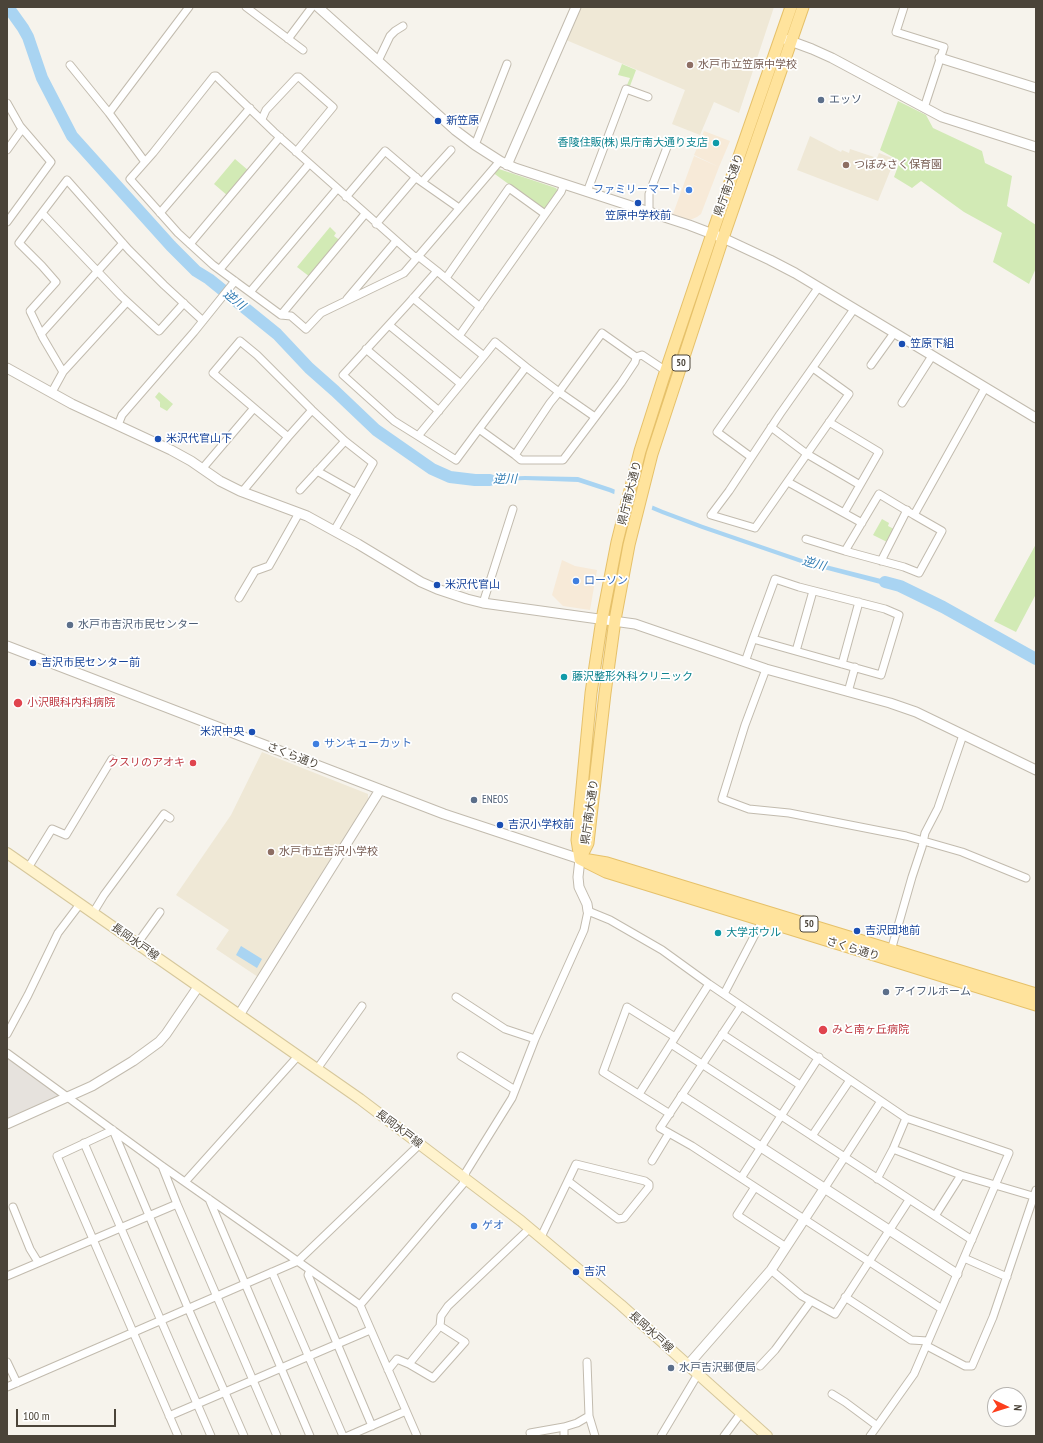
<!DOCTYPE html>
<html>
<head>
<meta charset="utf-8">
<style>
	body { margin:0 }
	#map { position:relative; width:1043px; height:1443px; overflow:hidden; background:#f6f3ec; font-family:"PT Sans Narrow",sans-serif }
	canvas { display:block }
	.frame { position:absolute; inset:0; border:8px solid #4b4439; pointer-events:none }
	.north { position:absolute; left:987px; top:1387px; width:40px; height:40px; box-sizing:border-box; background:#fff; border:1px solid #b7b4b0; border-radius:50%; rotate:94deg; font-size:11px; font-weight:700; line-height:16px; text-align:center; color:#4b4439 }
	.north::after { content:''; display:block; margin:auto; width:14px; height:18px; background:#fc3f1d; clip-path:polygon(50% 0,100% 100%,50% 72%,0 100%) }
	.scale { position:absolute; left:16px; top:1409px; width:100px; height:18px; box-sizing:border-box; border:2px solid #4b4439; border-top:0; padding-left:5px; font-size:12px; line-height:14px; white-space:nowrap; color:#4b4439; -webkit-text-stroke:3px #fff; paint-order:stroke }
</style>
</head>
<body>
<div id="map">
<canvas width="1043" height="1443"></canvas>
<div class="frame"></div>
<div class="north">N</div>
<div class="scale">100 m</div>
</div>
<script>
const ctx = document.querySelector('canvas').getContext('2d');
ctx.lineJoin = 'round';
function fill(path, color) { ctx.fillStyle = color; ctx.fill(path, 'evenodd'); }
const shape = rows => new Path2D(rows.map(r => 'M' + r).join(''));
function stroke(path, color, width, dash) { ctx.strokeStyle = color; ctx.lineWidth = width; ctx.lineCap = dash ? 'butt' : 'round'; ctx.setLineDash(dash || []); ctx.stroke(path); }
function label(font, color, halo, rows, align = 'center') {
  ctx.font = font + ' "PT Sans Narrow","Noto Sans JP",sans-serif'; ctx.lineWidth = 3.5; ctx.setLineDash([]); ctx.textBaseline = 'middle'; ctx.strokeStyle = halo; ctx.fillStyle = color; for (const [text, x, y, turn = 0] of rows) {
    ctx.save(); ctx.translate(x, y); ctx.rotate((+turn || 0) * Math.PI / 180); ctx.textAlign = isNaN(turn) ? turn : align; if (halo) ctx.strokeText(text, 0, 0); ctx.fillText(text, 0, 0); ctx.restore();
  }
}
const commercial = shape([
	[704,131,730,141,719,167,694,155],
	[694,156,719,167,701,214,697,217,690,220,673,214],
	[562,560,575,566,597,570,590,610,563,606,552,595]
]);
const industrial = shape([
	[7,1056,61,1093,61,1097,7,1120]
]);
const education = shape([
	[580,7,774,7,739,113,714,102,700,135,672,124,685,90,566,40],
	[810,136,841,152,842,150,849,153,850,149,877,158,879,153,895,159,878,201,797,170],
	[262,752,368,794,368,800,258,977,216,949,229,930,176,895,231,815]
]);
const green = shape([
	[622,64,636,70,630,86,627,85,630,78,618,75],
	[898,101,926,115,933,128,982,151,985,163,1012,176,1007,206,1036,225,1036,268,1029,284,993,262,1002,233,964,212,921,181,912,188,894,177,900,161,880,150],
	[235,159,249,171,228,196,214,184],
	[496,168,556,188,558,191,546,208,543,209,492,172],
	[330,227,336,233,334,236,341,241,310,277,297,267],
	[159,392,173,404,167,411,160,407,160,402,155,397],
	[882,519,889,523,888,526,894,529,887,542,873,535],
	[1036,544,1036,594,1016,632,994,621]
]);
const water = shape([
	[525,476,578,477,611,488,663,510,703,525,802,559,901,584,899,589,801,563,702,529,662,514,609,492,578,482,525,480,475,482,475,478],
	[241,946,262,959,257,968,236,955]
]);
const pier = shape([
	[615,488,653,504,651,512,614,496]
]);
const river = shape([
	[8,7,23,28,28,37,42,78,72,136,171,246,196,271,209,279,277,334,309,368,335,391,376,430,432,469,450,477,475,480,490,480],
	[885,582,900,586,943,607,1036,659]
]);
const minor = shape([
	[246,7,303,50],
	[904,7,896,32,944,47,924,108],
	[288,39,312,7],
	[378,61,390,36,395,31,403,26],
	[70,65,109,113,145,162],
	[7,103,20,126,51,162,7,222],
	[109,113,189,7],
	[262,119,266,110,297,77,299,77,333,107,296,152],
	[475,145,507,64],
	[7,150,22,129],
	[422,182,451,150],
	[587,192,626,89,648,97],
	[346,197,385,151,419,180,459,208],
	[649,211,649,194,669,142],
	[42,213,121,296,159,331,184,303],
	[160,213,250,108],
	[376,224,416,177],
	[190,244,280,137],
	[418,256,437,271,408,304,343,375,394,421,418,436,484,356,459,336,561,192,564,184],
	[416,258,274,132,216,76,214,76,153,153,130,179,178,233,213,265,281,315,291,316,306,329,321,313,404,273,500,161],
	[220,269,309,164],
	[437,271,480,307],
	[446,278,509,188,545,214],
	[250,292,337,189],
	[413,298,459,336],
	[347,299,396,241],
	[281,315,365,214],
	[389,325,461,384],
	[41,334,123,243],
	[366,349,439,411],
	[484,356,495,342,526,367],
	[871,365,894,333],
	[813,368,849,394,755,528,711,515,729,491,780,414,816,363,854,309],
	[63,372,127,302],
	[52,392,63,372,43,338,30,311,56,282,42,266,19,243,67,180,129,250,164,285,203,321],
	[902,403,932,356],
	[312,410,288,437,213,373,240,341,257,355,312,410,345,441,373,463,334,531],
	[595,417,559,392,526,367,479,429,515,455,550,403,559,392,602,333,636,357,642,355,666,371],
	[829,422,879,452,844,513],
	[118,425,122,415,194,332,235,281],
	[771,427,807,454,860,485],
	[418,436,456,460,479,429],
	[515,455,521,460,563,460,621,383,635,362,636,357],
	[751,457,717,432,818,288],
	[202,469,254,408],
	[317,471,356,493],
	[788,482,862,523],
	[300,490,345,441],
	[242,492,288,437],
	[914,515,879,494,845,551,904,567,919,573,942,531,914,515,985,388],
	[806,539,845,551],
	[881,561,907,510],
	[239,598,255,571,269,566,299,513],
	[483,603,513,509],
	[796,651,813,591],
	[745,662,753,639,775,579,799,587,885,609,899,615,881,675,753,639],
	[842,664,859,602],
	[766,669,745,725,722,799,749,809,789,813,906,836,962,852,1026,878],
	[848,692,855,667],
	[28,868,52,829,66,835,112,759],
	[93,913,104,895,164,814,170,818],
	[137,944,160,912],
	[890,954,912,877,922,847,925,833,938,808,963,735],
	[724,994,762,921],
	[456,997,505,1029,535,1039],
	[741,1006,660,1128,692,1146,942,1309],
	[7,1034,28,995,58,933,80,904],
	[722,1034,800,1085],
	[671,1044,972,1240],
	[7,1053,162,1166,360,1305,417,1436],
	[461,1056,515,1090],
	[317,1069,362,1006],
	[639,1094,709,984],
	[670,1114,603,1072,627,1007,675,1037],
	[812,1136,850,1080],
	[84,1143,211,1436],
	[893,1149,961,1175,1036,1197],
	[652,1161,669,1133],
	[162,1166,177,1204,277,1436],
	[741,1178,819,1057],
	[877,1179,893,1149,906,1118],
	[185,1182,298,1056],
	[755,1187,737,1215,786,1247],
	[824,1189,881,1101],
	[209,1199,310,1436],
	[13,1207,30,1249,38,1262],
	[935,1216,961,1175],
	[541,1237,576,1164,645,1181,649,1184,649,1187,624,1218,618,1219,568,1181],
	[964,1258,1007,1277],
	[310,1270,308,1275,372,1426],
	[771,1270,802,1296,835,1314,909,1200],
	[272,1272,343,1436],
	[7,1276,177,1204],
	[845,1297,911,1340,928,1341],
	[360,1305,463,1184,466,1172,512,1098,535,1039,584,930,588,911,610,920,662,950,709,984,906,1118,1009,1153,914,1374,870,1436],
	[927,1346,965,1366,972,1366,993,1317,1036,1190],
	[7,1362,17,1383],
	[587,1362,589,1416,595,1436],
	[409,1364,433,1378,465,1342,440,1326],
	[760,1366,775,1350,811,1301],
	[388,1370,397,1359,409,1364,440,1326,441,1316,448,1306,530,1228],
	[7,1387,298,1261,420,1144],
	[832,1394,845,1402,876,1425],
	[169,1416,370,1330],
	[530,1433,564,1427],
	[178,1436,57,1156,113,1130,188,1308,244,1436],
	[348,1436,406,1411],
	[564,1436,564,1427,577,1423,589,1416],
	[661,1436,698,1374],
	[724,1436,741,1413]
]);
const tertiary = shape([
	[318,7,455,130,475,145,500,161,515,168,689,225,723,238,770,260,795,273,1036,418],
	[785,39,812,49,832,58,942,117,1036,147],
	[940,58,1036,88],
	[507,165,576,7],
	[7,368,72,404,171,450,191,461,220,481,240,491,307,516,358,544,421,582,437,589,467,599,483,603,635,624,766,669,890,703,916,712,945,726,1036,770],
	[7,646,444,814,580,859,578,877,579,887,587,904,588,911],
	[239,1015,380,790],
	[682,1096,957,1274],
	[7,1124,92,1086,133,1061,159,1042,166,1034,198,987],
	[688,1365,771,1270,824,1189]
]);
const secondary = shape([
	[7,853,360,1099,521,1221,621,1305,767,1436]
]);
const primary = shape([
	[580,859,588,843,605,693,615,620,629,545,652,454,723,238,803,7],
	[580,859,577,840,591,693,602,619,617,542,626,506,640,451,663,379,712,234,791,7],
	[580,859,606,872,1036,1005],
	[589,860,607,863,1036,994]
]);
const markers = [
	[690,65,4,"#8d6e63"],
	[821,100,4,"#5c6f8a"],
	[438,121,4,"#1a4fb4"],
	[716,143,4,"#0f9aa8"],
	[846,165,4,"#8d6e63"],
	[689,190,4,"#3f7fe0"],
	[638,203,4,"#1a4fb4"],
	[902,344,4,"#1a4fb4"],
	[158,439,4,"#1a4fb4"],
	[576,581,4,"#3f7fe0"],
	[437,585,4,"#1a4fb4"],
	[70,625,4,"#5c6f8a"],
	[33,663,4,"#1a4fb4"],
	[564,677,4,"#0f9aa8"],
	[18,703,5,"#e0444e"],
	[252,732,4,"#1a4fb4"],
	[316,744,4,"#3f7fe0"],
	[193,763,4,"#e0444e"],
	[474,800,4,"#5c6f8a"],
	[500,825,4,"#1a4fb4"],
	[271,852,4,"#8d6e63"],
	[857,931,4,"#1a4fb4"],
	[718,933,4,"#0f9aa8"],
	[886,992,4,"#5c6f8a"],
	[823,1030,5,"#e0444e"],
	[474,1226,4,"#3f7fe0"],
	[576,1272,4,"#1a4fb4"],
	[671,1368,4,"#5c6f8a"]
];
const shields = [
	[681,363,18],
	[809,924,18]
];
const shieldNames = [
	["50",681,363],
	["50",809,924]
];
const educationNames = [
	["水戸市立笠原中学校",698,65],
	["つぼみさく保育園",854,165],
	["水戸市立吉沢小学校",279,852]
];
const serviceNames = [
	["エッソ",829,100],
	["水戸市吉沢市民センター",78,625],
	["ENEOS",482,800],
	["アイフルホーム",894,992],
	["水戸吉沢郵便局",679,1368]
];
const transitNames = [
	["新笠原",446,121],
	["笠原中学校前",638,216,"center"],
	["笠原下組",910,344],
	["米沢代官山下",166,439],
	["米沢代官山",445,585],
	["吉沢市民センター前",41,663],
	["米沢中央",244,732,"right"],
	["吉沢小学校前",508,825],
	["吉沢団地前",865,931],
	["吉沢",584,1272]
];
const cultureNames = [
	["香陵住販(株) 県庁南大通り支店",708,143,"right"],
	["藤沢整形外科クリニック",572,677],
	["大学ボウル",726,933]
];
const streetNames = [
	["県庁南大通り",729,185,-70],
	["県庁南大通り",630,493,-76],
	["さくら通り",293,756,21],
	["県庁南大通り",590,812,-82],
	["長岡水戸線",135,942,35],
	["さくら通り",853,949,17],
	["長岡水戸線",399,1129,37],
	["長岡水戸線",651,1332,42]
];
const shopNames = [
	["ファミリーマート",681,190,"right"],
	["ローソン",584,581],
	["サンキューカット",324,744],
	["ゲオ",482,1226]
];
const healthNames = [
	["小沢眼科内科病院",27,703],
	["クスリのアオキ",185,763,"right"],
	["みと南ヶ丘病院",832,1030]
];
const waterNames = [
	["逆川",234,300,38],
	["逆川",505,480],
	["逆川",814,564,15]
];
fill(commercial, '#f7ead8');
fill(industrial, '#e6e2dd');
fill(education, '#efe8d6');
fill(green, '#d2eab5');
fill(water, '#a9d4f2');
fill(pier, '#f6f3ec');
stroke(river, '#a9d4f2', 12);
stroke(minor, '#c2bbae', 9);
stroke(tertiary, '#c2bbae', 11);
stroke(secondary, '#d6c79b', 12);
stroke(primary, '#e6c16a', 13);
stroke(minor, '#fff', 7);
stroke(tertiary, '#fff', 9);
stroke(secondary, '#fff3cd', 10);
stroke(primary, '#ffe39c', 11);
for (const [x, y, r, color] of markers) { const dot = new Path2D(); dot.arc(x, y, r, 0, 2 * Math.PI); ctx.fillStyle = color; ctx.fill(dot); stroke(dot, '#fff', 1.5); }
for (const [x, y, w] of shields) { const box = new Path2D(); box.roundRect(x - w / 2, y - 8, w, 16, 3); ctx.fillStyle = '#fff'; ctx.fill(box); stroke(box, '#4b4439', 1); }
label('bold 10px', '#4b4439', null, shieldNames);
label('11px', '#785e54', '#fff', educationNames, 'left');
label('11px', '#4e5e75', '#fff', serviceNames, 'left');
label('11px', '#164399', '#fff', transitNames, 'left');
label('11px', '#0d838f', '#fff', cultureNames, 'left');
label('11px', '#4b4439', '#fff', streetNames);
label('11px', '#366cbe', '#fff', shopNames, 'left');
label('11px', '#be3a42', '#fff', healthNames, 'left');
label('italic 12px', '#2e7ab2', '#fff', waterNames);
</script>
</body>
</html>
